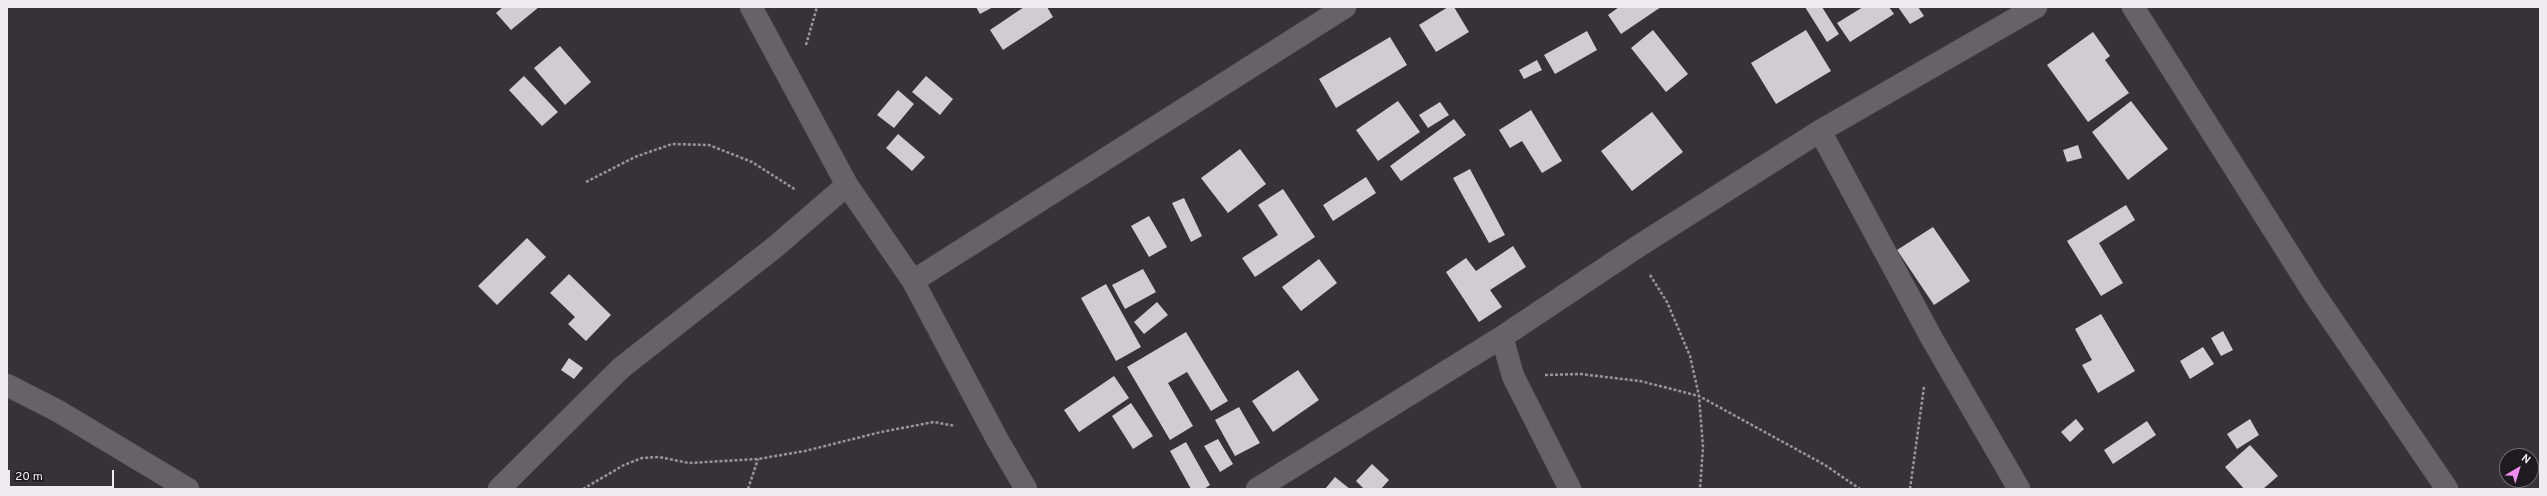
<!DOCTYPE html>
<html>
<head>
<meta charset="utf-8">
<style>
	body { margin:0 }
	#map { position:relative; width:2547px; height:496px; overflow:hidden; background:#363336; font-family:Overpass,sans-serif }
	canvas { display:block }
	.frame { position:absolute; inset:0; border:8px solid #eeecee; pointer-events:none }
	.north { position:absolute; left:2499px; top:448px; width:40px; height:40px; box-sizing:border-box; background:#1d1b1d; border:1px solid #716f71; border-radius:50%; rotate:38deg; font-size:11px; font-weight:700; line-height:16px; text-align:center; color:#eeecee }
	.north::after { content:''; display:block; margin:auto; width:14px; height:18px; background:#f28af3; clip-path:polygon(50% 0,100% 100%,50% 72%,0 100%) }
	.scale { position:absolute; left:8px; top:470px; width:106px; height:18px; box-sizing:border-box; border:2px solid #eeecee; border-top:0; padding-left:5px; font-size:12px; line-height:14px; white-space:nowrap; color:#eeecee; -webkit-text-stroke:3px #1d1b1d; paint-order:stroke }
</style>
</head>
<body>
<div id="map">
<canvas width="2547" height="496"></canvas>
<div class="frame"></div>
<div class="north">N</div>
<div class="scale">20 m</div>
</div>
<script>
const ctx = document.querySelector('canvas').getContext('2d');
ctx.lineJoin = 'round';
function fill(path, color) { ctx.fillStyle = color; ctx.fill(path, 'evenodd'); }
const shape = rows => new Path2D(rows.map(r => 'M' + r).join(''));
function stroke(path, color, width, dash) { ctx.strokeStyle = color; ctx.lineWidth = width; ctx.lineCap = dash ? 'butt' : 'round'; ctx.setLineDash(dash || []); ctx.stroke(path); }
const building = shape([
	[503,7,539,7,511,30,496,13],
	[976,7,993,7,980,14],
	[1024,7,1047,7,1053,17,1003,50,990,30],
	[1448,7,1454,7,1469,32,1436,52,1419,25],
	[1619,7,1661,7,1621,34,1608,15],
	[1805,7,1822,7,1839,34,1827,42],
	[1863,7,1889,7,1894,14,1850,42,1837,23],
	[1898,7,1918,7,1924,16,1910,24],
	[1653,30,1688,74,1666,92,1631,48],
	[1806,30,1831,71,1776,104,1751,63],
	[1587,31,1597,50,1555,74,1544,55],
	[2093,32,2110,56,2105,60,2129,93,2088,122,2047,65],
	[1390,37,1407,65,1336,108,1319,79],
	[560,46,591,82,565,105,534,68],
	[1537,60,1542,70,1524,79,1519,70],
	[524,76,558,112,542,126,509,90],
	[926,76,953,99,940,115,912,92],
	[898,90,914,104,894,128,877,115],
	[1398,101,1420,132,1378,161,1356,130],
	[2131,101,2168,149,2128,180,2092,132],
	[1440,102,1449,115,1428,128,1419,115],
	[1531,110,1562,161,1542,173,1522,141,1510,148,1499,130],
	[1652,112,1683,152,1632,191,1601,151],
	[1454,119,1466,135,1401,181,1390,166],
	[898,134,925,157,912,171,886,148],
	[2078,145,2082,158,2067,162,2063,150],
	[1240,149,1266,184,1228,213,1201,178],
	[1470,169,1505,235,1489,243,1453,178],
	[1366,177,1376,193,1333,221,1323,205],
	[1283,189,1315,237,1255,277,1242,258,1278,235,1258,205],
	[1184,198,1202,236,1191,242,1172,203],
	[2126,205,2135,220,2099,243,2123,283,2101,296,2067,241],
	[1149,216,1167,247,1149,257,1131,226],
	[1933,227,1970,281,1934,305,1897,250],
	[527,238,546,257,497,305,478,286],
	[1513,246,1526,267,1490,290,1502,307,1479,322,1446,272,1466,258,1476,271],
	[1319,259,1337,283,1301,311,1282,287],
	[1143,269,1156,292,1125,309,1112,285],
	[569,274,611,315,586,341,568,324,575,317,550,293],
	[1106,284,1141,347,1116,361,1081,298],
	[1157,302,1168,315,1144,334,1134,322],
	[2101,314,2135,371,2098,393,2082,365,2092,360,2075,329],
	[2223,331,2233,350,2221,356,2211,338],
	[1186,332,1228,401,1211,411,1187,372,1168,383,1193,426,1170,440,1127,367],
	[2203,347,2214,364,2190,379,2180,361],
	[569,358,583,368,574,379,561,370],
	[1298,370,1319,400,1273,432,1252,401],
	[1114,376,1129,398,1079,432,1064,410],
	[1131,403,1153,436,1133,449,1112,416],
	[1239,407,1260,443,1235,456,1215,420],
	[2076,419,2084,429,2070,442,2061,432],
	[2250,419,2259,435,2237,449,2227,434],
	[2147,421,2156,435,2113,464,2104,450],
	[1218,439,1233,464,1220,472,1204,446],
	[1186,442,1210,485,1204,489,1191,489,1170,451],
	[2250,445,2278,476,2263,489,2244,489,2225,467],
	[1372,464,1389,480,1381,489,1364,489,1356,481],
	[1335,477,1350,489,1325,489]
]);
const path = shape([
	[806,45,817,7],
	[586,182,635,157,672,144,709,145,752,162,796,190],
	[1650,275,1667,302,1690,356,1699,396,1703,447,1700,489],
	[1545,375,1580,374,1640,381,1699,396,1825,465,1860,489],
	[583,489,624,465,642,458,659,457,689,463,758,459,805,451,881,432,934,422,955,426],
	[748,489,758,459],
	[1910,489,1924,387]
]);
const minor = shape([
	[751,7,847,185,913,281,997,439,1026,489],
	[2133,7,2313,292,2447,489],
	[1820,131,1931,337,2019,489],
	[913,281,1345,7],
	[1502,337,1513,376,1570,489],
	[7,385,58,411,188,489],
	[499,489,621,368,775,247,847,185],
	[1257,489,1502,337,1634,249,1820,131,2036,7]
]);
fill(building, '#d0ccd0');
stroke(minor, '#545154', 23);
stroke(path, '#989598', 2.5, [3, 2]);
stroke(minor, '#666266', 22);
</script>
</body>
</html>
